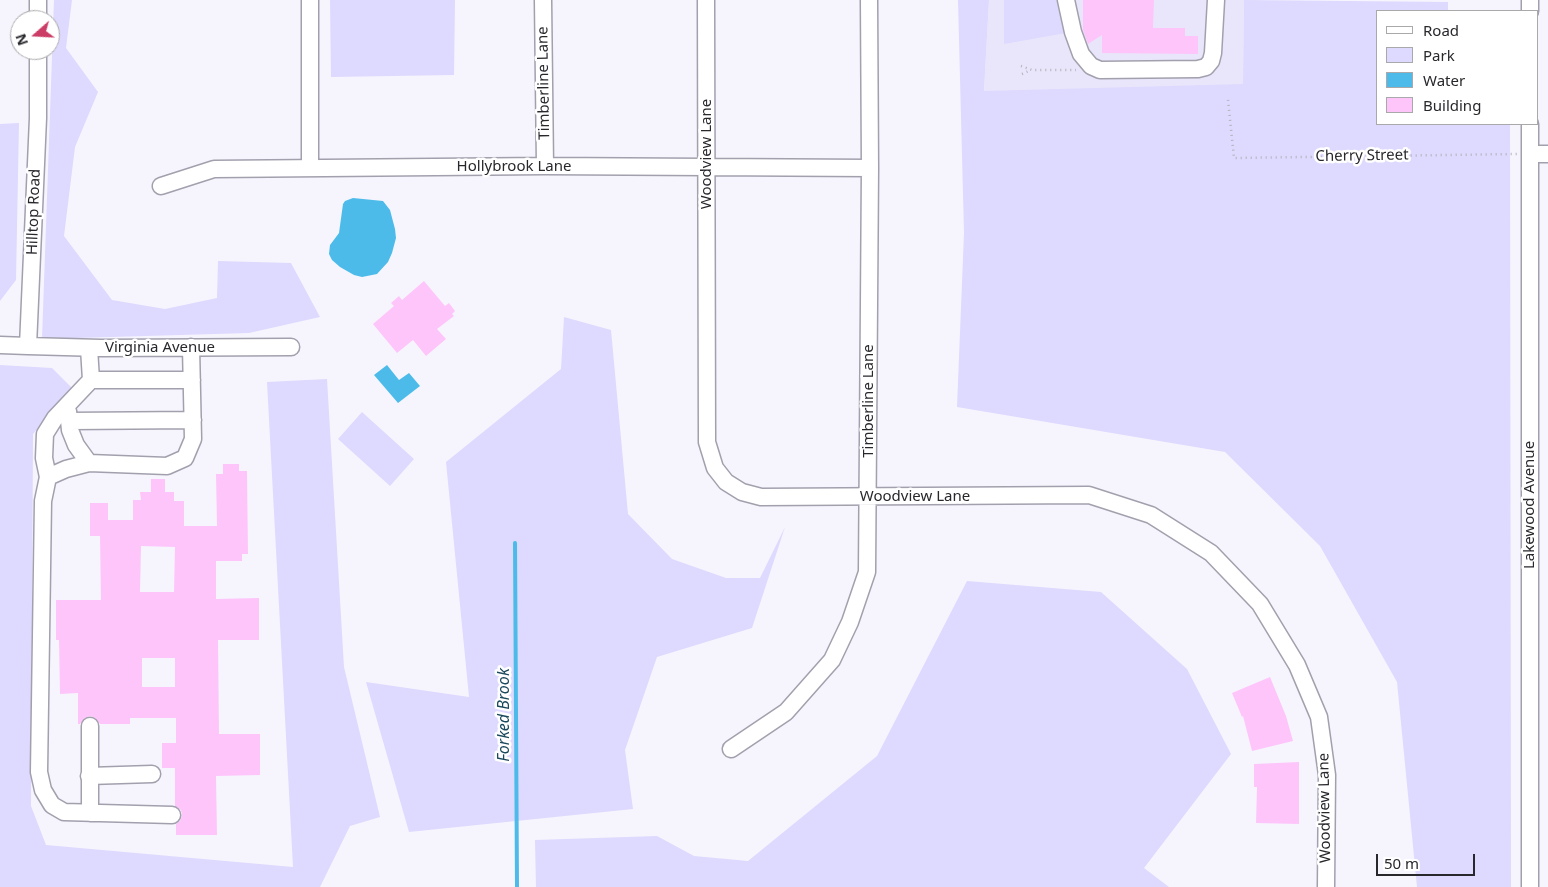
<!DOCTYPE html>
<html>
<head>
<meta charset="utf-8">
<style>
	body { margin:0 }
	#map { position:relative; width:1548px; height:887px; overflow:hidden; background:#f6f5fd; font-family:"Noto Sans",sans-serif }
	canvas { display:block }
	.legend { position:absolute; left:1376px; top:10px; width:162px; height:115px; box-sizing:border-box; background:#fff; border:1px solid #a9a9ab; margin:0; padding:6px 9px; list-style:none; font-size:15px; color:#28272c }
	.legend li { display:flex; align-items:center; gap:10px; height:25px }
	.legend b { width:25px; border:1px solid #a9a9ab }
	.north { position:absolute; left:10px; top:10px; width:50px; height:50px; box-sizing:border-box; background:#fff; border:1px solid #a9a9ab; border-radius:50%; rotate:251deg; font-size:14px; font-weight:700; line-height:20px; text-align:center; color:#28272c }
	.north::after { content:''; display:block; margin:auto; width:18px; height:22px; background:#cb3d66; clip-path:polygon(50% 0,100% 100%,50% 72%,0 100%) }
	.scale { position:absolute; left:1376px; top:854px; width:99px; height:22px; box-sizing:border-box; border:2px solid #28272c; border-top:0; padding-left:6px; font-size:15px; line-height:18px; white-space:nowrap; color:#28272c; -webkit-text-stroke:4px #fff; paint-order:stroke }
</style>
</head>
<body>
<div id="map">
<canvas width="1548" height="887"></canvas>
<ul class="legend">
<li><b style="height:6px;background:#fff"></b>Road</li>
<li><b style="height:14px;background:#ded9fe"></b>Park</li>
<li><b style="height:14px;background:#4dbbe9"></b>Water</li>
<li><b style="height:14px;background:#fec5fb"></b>Building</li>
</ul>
<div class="north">N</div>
<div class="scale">50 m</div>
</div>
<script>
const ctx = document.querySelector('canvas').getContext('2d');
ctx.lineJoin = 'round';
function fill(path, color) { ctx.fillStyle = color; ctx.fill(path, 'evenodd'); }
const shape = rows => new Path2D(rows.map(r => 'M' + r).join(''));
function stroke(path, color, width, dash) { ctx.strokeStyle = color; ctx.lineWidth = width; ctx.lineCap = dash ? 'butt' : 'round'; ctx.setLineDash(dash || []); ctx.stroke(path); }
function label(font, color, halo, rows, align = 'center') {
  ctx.font = font + ' "Noto Sans",sans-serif'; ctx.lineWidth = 5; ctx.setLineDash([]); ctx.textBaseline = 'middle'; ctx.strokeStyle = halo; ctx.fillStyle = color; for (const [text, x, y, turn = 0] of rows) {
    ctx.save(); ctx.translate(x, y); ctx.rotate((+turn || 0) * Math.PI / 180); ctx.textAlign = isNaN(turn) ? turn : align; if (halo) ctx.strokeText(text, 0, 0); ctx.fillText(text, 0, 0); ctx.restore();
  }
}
const built = shape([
	[989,0,1244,0,1242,233,984,91]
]);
const green = shape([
	[54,0,72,0,66,48,98,92,75,147,64,236,112,300,165,309,217,298,218,261,291,263,320,317,249,333,42,339],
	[330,0,455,0,454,75,331,77],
	[958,0,989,0,984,91,1243,84,1244,0,1448,2,1448,11,1377,11,1377,124,1510,124,1511,887,1417,887,1397,682,1320,546,1225,452,957,407,964,233],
	[1004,0,1059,0,1066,33,1004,44],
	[19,123,16,280,0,301,0,124],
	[564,317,611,330,628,514,672,559,726,578,760,578,785,527,752,628,657,657,625,750,633,809,409,832,366,682,469,697,446,462,561,369],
	[0,365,52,368,72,388,33,434,31,806,46,845,293,867,267,382,327,379,344,667,380,817,350,826,320,887,0,887],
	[362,412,414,459,390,486,338,439],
	[967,581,1101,592,1187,669,1231,754,1144,868,1169,887,536,887,535,840,657,836,694,856,748,861,877,756]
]);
const water = shape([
	[353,198,383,201,390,210,395,229,396,238,392,253,388,262,377,274,362,277,354,275,340,267,332,260,329,254,330,245,339,233,343,204,345,201],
	[387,365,399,380,409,373,420,386,398,403,374,375]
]);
const stream = shape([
	[515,543,517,887]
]);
const building = shape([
	[1083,0,1154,0,1153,28,1185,28,1185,36,1198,36,1198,54,1102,53,1102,35,1088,44,1083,30],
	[424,281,445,306,449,303,455,311,452,314,454,316,437,329,446,339,426,356,413,340,397,353,373,324,394,306,391,303,399,296,402,300],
	[223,464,239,464,239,471,247,471,248,554,242,554,242,561,216,561,216,599,259,598,259,640,218,640,219,734,260,734,260,775,216,776,217,835,176,835,176,824,180,821,182,815,181,810,175,806,175,768,162,768,162,743,176,743,176,718,130,718,130,724,100,724,95,718,90,716,85,718,80,724,78,724,78,693,60,694,59,640,56,640,56,600,101,600,100,536,90,536,90,503,108,503,108,520,133,520,133,500,141,500,140,492,151,492,151,479,165,479,165,492,174,492,174,501,184,501,184,526,217,526,216,474,223,474],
	[141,546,175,547,174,592,140,592],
	[142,658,175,658,175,687,142,687],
	[1270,677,1286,716,1293,741,1252,751,1243,716,1242,717,1232,693],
	[1299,762,1299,824,1256,823,1257,787,1254,787,1254,764]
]);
const path = shape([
	[1021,66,1032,70,1076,70],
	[1022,74,1031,70],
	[1228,100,1234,158,1517,154]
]);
const minor = shape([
	[310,0,310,168],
	[543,0,545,166],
	[706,0,707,442,715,468,726,482,742,492,761,497,1089,495,1151,515,1211,553,1260,604,1297,665,1319,717,1327,775,1326,887],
	[1066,0,1073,32,1081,54,1091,66,1100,70,1198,69,1206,67,1211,61,1213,53,1216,0],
	[1530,0,1530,11],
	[38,20,38,0],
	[1530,154,1548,154],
	[161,186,214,169,545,166,870,168],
	[0,345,28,346,38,118,38,50],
	[28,346,101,348,291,347],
	[91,380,192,380],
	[68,411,70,430,76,445,89,463],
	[70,421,193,420],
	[48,477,44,458,45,434,55,418,91,380,89,348],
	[90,726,90,813],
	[731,749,786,712,832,660,850,622,867,572,870,168,869,0],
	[89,776,152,774],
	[172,815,64,812,52,805,43,790,39,772,43,501,48,477,66,469,89,463,167,466,185,458,193,439,191,347],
	[1530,887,1530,124]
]);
const streetNames = [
	["Timberline Lane",544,83,-91],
	["Woodview Lane",707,154,-90],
	["Cherry Street",1362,156,-1],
	["Hollybrook Lane",514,167],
	["Hilltop Road",34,212,-88],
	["Virginia Avenue",160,348],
	["Timberline Lane",869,401,-90],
	["Woodview Lane",915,497],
	["Lakewood Avenue",1530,505,-90],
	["Woodview Lane",1325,808,-91]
];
const waterNames = [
	["Forked Brook",504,715,-90]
];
fill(built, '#e9e6fb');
fill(green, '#ded9fe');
fill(water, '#4dbbe9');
stroke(stream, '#4dbbe9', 4);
fill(building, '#fec5fb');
stroke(minor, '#a2a0ad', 19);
stroke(path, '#b3b2b9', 2.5, [1, 4]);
stroke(minor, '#fff', 16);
label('15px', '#28272c', '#fff', streetNames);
label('italic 16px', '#1a485c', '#fff', waterNames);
</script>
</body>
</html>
